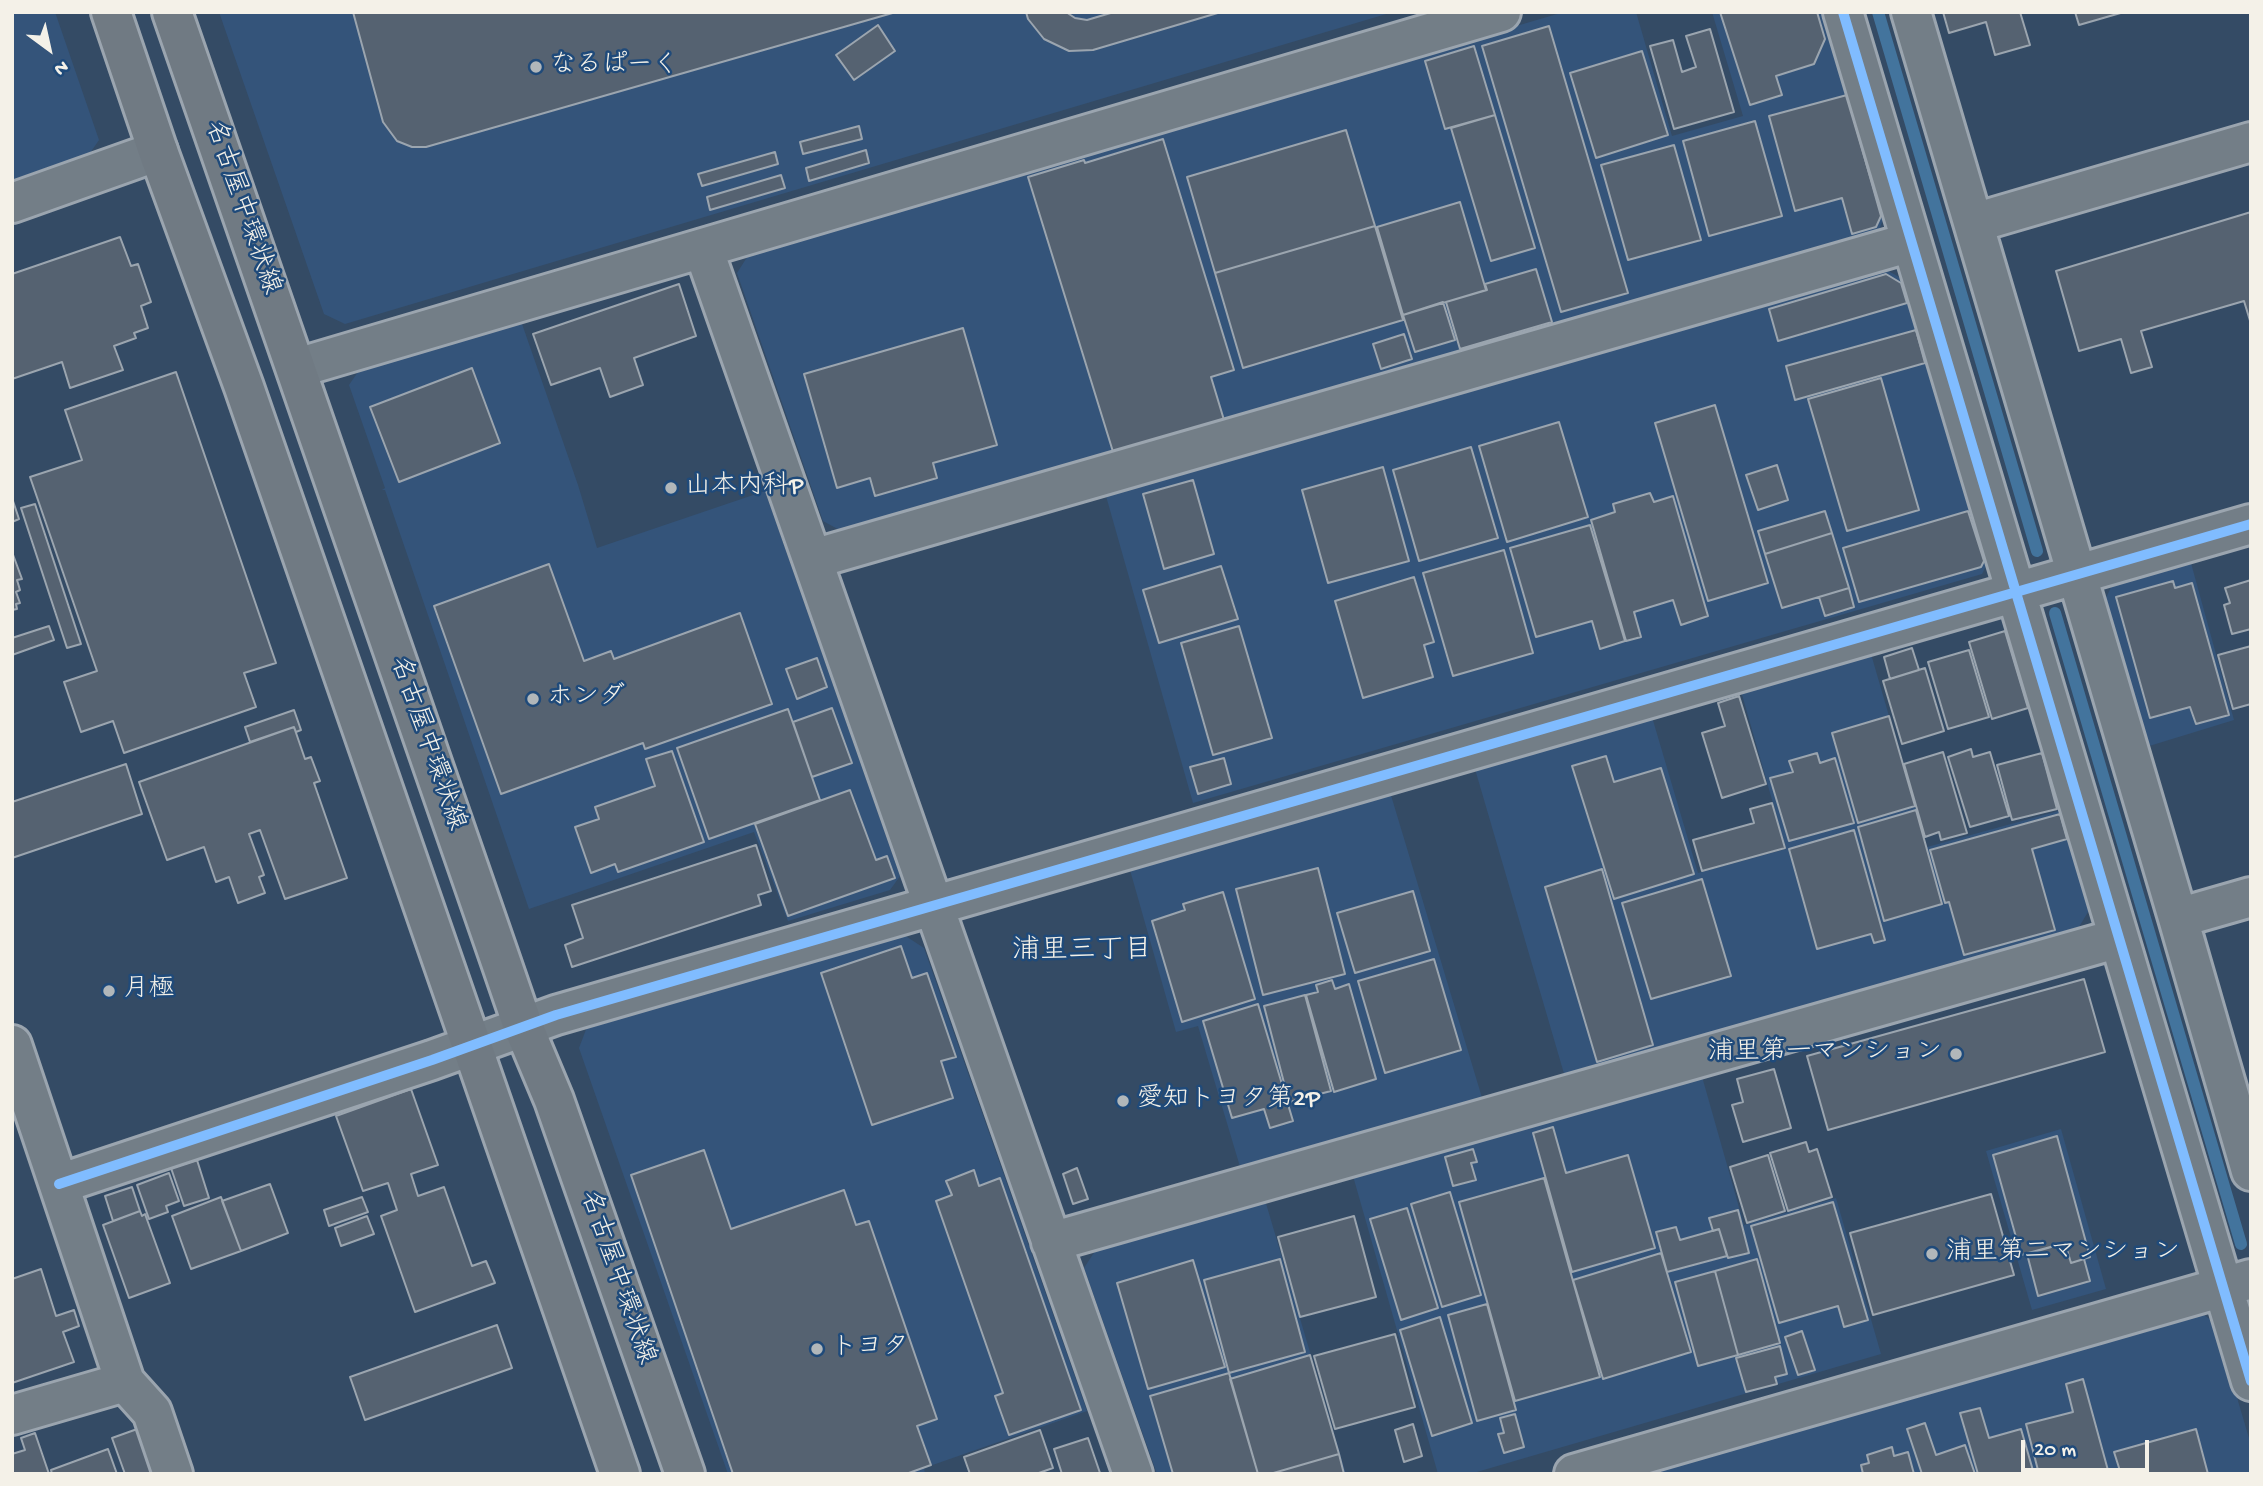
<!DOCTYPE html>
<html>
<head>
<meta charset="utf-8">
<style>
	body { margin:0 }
	#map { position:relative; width:2263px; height:1486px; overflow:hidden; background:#344b65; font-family:"Gochi Hand",sans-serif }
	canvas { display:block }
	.frame { position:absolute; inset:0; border:14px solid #f4f1e8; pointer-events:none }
	.north { position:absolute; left:14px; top:14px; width:70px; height:70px; -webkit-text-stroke:5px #1f4a7a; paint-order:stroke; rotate:147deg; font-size:19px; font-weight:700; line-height:28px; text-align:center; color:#f4f1e8 }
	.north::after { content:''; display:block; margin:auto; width:24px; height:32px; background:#f4f1e8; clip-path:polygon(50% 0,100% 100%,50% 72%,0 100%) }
	.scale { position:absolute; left:2021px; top:1440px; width:128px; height:32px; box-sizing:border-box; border:4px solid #f4f1e8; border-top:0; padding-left:9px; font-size:21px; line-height:24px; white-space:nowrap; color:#f4f1e8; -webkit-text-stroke:5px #1f4a7a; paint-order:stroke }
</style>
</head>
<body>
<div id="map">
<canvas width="2263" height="1486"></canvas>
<div class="frame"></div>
<div class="north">N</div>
<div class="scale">20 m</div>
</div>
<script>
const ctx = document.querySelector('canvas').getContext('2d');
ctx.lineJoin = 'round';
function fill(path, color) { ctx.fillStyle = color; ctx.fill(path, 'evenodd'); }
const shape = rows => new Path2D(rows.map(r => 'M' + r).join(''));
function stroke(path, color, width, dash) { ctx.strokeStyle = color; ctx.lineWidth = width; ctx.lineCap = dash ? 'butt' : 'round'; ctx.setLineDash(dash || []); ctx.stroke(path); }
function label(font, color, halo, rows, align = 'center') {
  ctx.font = font + ' "Gochi Hand","Klee One",sans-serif'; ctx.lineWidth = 5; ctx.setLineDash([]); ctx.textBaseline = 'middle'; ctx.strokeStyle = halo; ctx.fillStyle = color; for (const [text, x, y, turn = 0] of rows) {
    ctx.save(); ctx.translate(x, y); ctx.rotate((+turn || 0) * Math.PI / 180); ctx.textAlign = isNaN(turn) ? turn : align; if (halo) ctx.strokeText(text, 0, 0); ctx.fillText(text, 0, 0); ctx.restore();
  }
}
const built = shape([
	[12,12,55,12,99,140,90,153,12,180],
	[219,12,1393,12,345,324,324,314],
	[1564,12,1636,12,1672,136,1743,116,1712,12,1826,12,1885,214,1878,233,845,533,823,521,737,273,751,251],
	[1885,269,1906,281,1988,562,1982,574,1193,803,1106,496],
	[521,321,578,485,597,548,765,491,900,876,890,890,788,921,754,832,529,909,385,490,382,490,385,488,349,385,360,369],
	[2191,563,2234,720,2146,747,2104,602,2112,585],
	[1871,654,1927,847,2062,810,2091,907,2079,927,1565,1077,1475,769,1652,717,1698,873,1786,849,1741,691],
	[1390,792,1483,1101,1241,1170,1198,1026,1176,1032,1130,870],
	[904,935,924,948,1087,1411,924,1468,925,1474,728,1474,579,1048,587,1027],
	[1701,1073,1744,1225,1836,1198,1881,1354,1470,1474,1438,1474,1353,1176],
	[2061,1129,2106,1289,2032,1310,1986,1151],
	[1265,1200,1346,1474,1157,1474,1084,1268,1097,1248],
	[2197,1310,2215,1323,2251,1445,2251,1474,1632,1474]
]);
const stream = shape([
	[1878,12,2037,551],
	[2055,613,2241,1244]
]);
const building = shape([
	[353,12,896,12,426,147,412,147,397,141,383,122,353,12],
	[1026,12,1066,12,1075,18,1087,20,1114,12,1221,12,1093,50,1069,51,1044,39,1028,19,1026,12],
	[1720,12,1817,12,1825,39,1814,64,1776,76,1782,95,1750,105,1720,12],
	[1943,12,2020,12,2030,45,1995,55,1986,22,1949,33,1943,12],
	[2075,12,2124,12,2079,25,2075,12],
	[878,25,895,51,854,80,836,55,878,25],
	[1549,26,1628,293,1561,312,1482,46,1549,26],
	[1710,29,1734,112,1674,129,1650,46,1673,40,1682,72,1696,67,1686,36,1710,29],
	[1474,46,1495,115,1445,129,1425,61,1474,46],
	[1642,51,1668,135,1596,158,1570,73,1642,51],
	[1847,95,1881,216,1876,227,1852,234,1842,198,1795,211,1769,116,1847,95],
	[1495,115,1535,248,1491,261,1451,128,1495,115],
	[1755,121,1782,216,1709,236,1683,141,1755,121],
	[859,126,862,139,803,154,800,142,859,126],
	[1346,130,1375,226,1215,273,1187,177,1346,130],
	[1163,139,1234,370,1211,377,1224,420,1114,455,1028,177,1084,160,1085,163,1163,139],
	[1674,145,1701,240,1628,260,1601,165,1674,145],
	[866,150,869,163,809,181,806,168,866,150],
	[775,152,778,164,702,186,698,174,775,152],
	[781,175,785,188,710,210,707,197,781,175],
	[1460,202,1486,290,1403,315,1377,227,1460,202],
	[2251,212,2251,324,2244,301,2141,331,2152,367,2131,373,2121,339,2079,351,2056,271,2251,212],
	[1375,226,1403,320,1243,368,1215,273,1375,226],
	[120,237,131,266,138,264,151,302,141,306,148,328,134,333,136,338,114,346,123,370,70,388,62,362,12,379,12,274,120,237],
	[1536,269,1552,322,1460,349,1446,302,1487,290,1485,284,1536,269],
	[1886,274,1901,283,1907,303,1778,341,1769,309,1886,274],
	[679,284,696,336,634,358,643,385,610,397,600,368,551,385,533,334,679,284],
	[1443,302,1455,340,1415,352,1403,315,1443,302],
	[963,328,997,445,933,463,937,478,875,496,870,478,837,488,804,374,963,328],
	[1916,330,1925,363,1795,400,1786,366,1916,330],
	[1404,334,1412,359,1381,369,1373,344,1404,334],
	[472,368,500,443,399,482,370,407,472,368],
	[176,372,276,663,244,673,256,707,124,753,113,721,81,732,64,682,97,671,30,477,82,460,65,410,176,372],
	[1881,378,1919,510,1847,531,1808,399,1881,378],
	[1715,405,1768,583,1708,601,1655,423,1715,405],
	[1559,422,1588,517,1507,542,1479,446,1559,422],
	[1471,447,1498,538,1419,561,1393,470,1471,447],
	[1777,465,1788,500,1758,510,1746,475,1777,465],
	[1383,467,1409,561,1328,583,1302,490,1383,467],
	[1193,480,1214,554,1164,569,1143,494,1193,480],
	[1650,493,1654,502,1673,496,1708,616,1681,625,1673,600,1634,612,1641,637,1626,641,1591,520,1615,512,1613,504,1650,493],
	[13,501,19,519,12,522,12,501,13,501],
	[35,504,81,644,67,648,21,508,35,504],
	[1825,511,1832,533,1765,554,1758,531,1825,511],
	[1968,511,1984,561,1981,567,1859,602,1843,548,1968,511],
	[1590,525,1625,641,1600,649,1592,621,1536,637,1510,548,1590,525],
	[1832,533,1849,588,1782,608,1765,554,1832,533],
	[1504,550,1533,653,1453,676,1423,573,1504,550],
	[12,552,22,579,17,580,20,590,16,592,20,603,16,604,17,609,12,610,12,552],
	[549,564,584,661,611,651,614,659,740,613,772,704,645,749,643,743,501,794,434,606,549,564],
	[1221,566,1238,619,1159,643,1143,590,1221,566],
	[1414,577,1434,642,1424,645,1433,677,1363,698,1335,601,1414,577],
	[2251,580,2251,629,2232,634,2224,605,2230,603,2225,588,2251,580],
	[2173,581,2175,588,2192,583,2229,715,2196,724,2190,707,2150,718,2116,597,2173,581],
	[1849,588,1854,607,1825,616,1819,597,1849,588],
	[49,626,54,640,12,655,12,638,49,626],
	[1239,626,1272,738,1213,755,1181,643,1239,626],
	[2005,631,2028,708,1992,719,1969,642,2005,631],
	[2251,646,2251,704,2233,709,2218,655,2251,646],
	[1912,648,1919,670,1890,679,1884,657,1912,648],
	[1969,650,1989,717,1948,729,1928,662,1969,650],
	[817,658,827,687,797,699,786,669,817,658],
	[1925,668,1944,731,1902,744,1883,681,1925,668],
	[1739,696,1766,784,1722,798,1702,733,1725,726,1718,703,1739,696],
	[832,708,852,763,812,777,793,722,832,708],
	[788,709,820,800,709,839,677,748,788,709],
	[294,710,301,730,296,732,294,727,250,742,245,727,294,710],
	[1889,716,1915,806,1858,823,1832,733,1889,716],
	[294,727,305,759,311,757,320,781,314,783,347,878,285,899,260,830,249,834,264,875,259,877,265,893,238,903,229,877,216,882,204,847,167,860,139,782,294,727],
	[1971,749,1973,757,1990,752,2009,816,1970,827,1948,757,1971,749],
	[672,751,704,842,618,872,615,864,591,873,575,827,599,819,595,807,655,786,646,759,672,751],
	[1943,752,1967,833,1941,840,1939,832,1925,837,1904,764,1943,752],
	[1817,753,1820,763,1835,758,1854,823,1789,841,1770,778,1793,772,1789,761,1817,753],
	[2042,753,2057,809,2012,820,1997,765,2042,753],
	[1606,756,1614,782,1661,768,1694,874,1614,899,1572,766,1606,756],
	[1224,758,1231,784,1198,794,1190,767,1224,758],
	[126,764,142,814,12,858,12,802,126,764],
	[850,790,876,860,887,856,895,878,788,916,755,824,850,790],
	[1772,803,1785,848,1702,871,1693,840,1754,823,1750,809,1772,803],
	[1916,810,1942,904,1884,921,1858,827,1916,810],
	[2060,814,2067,839,2032,849,2055,930,1964,955,1949,902,1945,903,1930,850,2060,814],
	[1854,830,1885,940,1874,943,1871,934,1817,949,1789,849,1854,830],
	[756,845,771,891,758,895,761,905,572,967,565,945,583,938,572,905,756,845],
	[1318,868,1345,974,1263,995,1236,889,1318,868],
	[1602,869,1653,1045,1597,1062,1545,887,1602,869],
	[1702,879,1731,976,1651,999,1622,903,1702,879],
	[1413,891,1430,951,1355,973,1337,913,1413,891],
	[1223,892,1255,999,1182,1022,1152,921,1185,910,1183,904,1223,892],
	[901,946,912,978,927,973,956,1057,941,1061,953,1098,872,1125,821,973,901,946],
	[1434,959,1461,1050,1385,1073,1358,981,1434,959],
	[2084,979,2105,1052,1828,1130,1807,1056,2084,979],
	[1332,980,1335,989,1349,984,1376,1079,1334,1092,1306,995,1318,992,1316,985,1332,980],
	[1305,995,1331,1091,1289,1102,1264,1006,1305,995],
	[1258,1004,1293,1121,1270,1128,1264,1109,1232,1118,1203,1021,1258,1004],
	[1774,1069,1791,1128,1743,1142,1732,1105,1743,1102,1737,1079,1774,1069],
	[411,1089,438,1165,411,1174,418,1196,444,1187,472,1266,486,1261,495,1283,415,1312,381,1216,397,1210,388,1183,363,1191,336,1116,411,1089],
	[1553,1127,1566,1173,1628,1155,1655,1248,1572,1272,1533,1133,1553,1127],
	[2057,1136,2090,1257,2071,1263,2065,1243,2021,1255,1993,1155,2057,1136],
	[1806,1142,1809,1152,1817,1149,1832,1197,1788,1211,1770,1153,1806,1142],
	[1473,1149,1477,1162,1471,1163,1476,1180,1453,1186,1445,1157,1473,1149],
	[704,1150,731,1229,844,1190,856,1225,869,1221,937,1419,917,1426,931,1465,906,1474,733,1474,631,1175,704,1150],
	[1768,1155,1785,1211,1747,1223,1730,1167,1768,1155],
	[197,1160,209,1198,184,1206,171,1168,197,1160],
	[1077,1168,1088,1199,1073,1204,1063,1174,1077,1168],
	[974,1170,979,1186,1000,1178,1081,1410,1009,1435,995,1396,1003,1393,936,1201,952,1195,946,1181,974,1170],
	[169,1173,179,1201,166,1206,168,1212,149,1219,137,1185,169,1173],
	[1544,1178,1600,1377,1515,1401,1459,1202,1544,1178],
	[270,1184,288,1233,241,1251,222,1201,270,1184],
	[132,1187,140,1211,113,1221,105,1196,132,1187],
	[1450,1192,1481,1295,1442,1307,1411,1204,1450,1192],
	[1991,1194,2014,1275,1873,1315,1850,1233,1991,1194],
	[221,1197,241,1251,191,1269,172,1216,221,1197],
	[362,1197,368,1212,329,1226,324,1210,362,1197],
	[1833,1202,1868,1320,1844,1327,1838,1306,1779,1323,1751,1226,1833,1202],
	[1407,1208,1438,1308,1401,1320,1370,1219,1407,1208],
	[1738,1210,1749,1253,1728,1258,1719,1229,1713,1231,1709,1218,1738,1210],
	[140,1211,142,1216,145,1214,170,1283,129,1298,103,1225,140,1211],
	[367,1216,374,1234,341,1246,335,1228,367,1216],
	[1354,1216,1376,1297,1300,1317,1278,1237,1354,1216],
	[1676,1227,1680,1240,1719,1229,1727,1256,1667,1272,1656,1232,1676,1227],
	[2065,1243,2071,1263,2084,1259,2090,1281,2038,1296,2027,1254,2065,1243],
	[1661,1253,1691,1352,1603,1379,1573,1280,1661,1253],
	[1280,1259,1305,1352,1229,1373,1204,1280,1280,1259],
	[1757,1259,1780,1343,1738,1355,1715,1271,1757,1259],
	[1193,1260,1225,1367,1148,1389,1117,1283,1193,1260],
	[41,1269,56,1316,74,1310,79,1326,63,1332,74,1362,12,1383,12,1279,41,1269],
	[1715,1271,1738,1355,1698,1366,1675,1282,1715,1271],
	[1487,1304,1516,1410,1477,1421,1448,1315,1487,1304],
	[1440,1317,1472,1423,1432,1436,1400,1330,1440,1317],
	[497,1325,512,1368,365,1420,350,1377,497,1325],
	[1802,1331,1815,1370,1798,1375,1785,1337,1802,1331],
	[1395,1334,1415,1407,1335,1429,1314,1356,1395,1334],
	[1780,1346,1787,1374,1775,1377,1777,1384,1746,1392,1736,1358,1780,1346],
	[1310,1355,1339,1454,1270,1474,1258,1474,1230,1379,1310,1355],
	[1229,1373,1258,1474,1173,1474,1150,1396,1229,1373],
	[2083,1379,2109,1474,2039,1474,2026,1424,2073,1412,2066,1384,2083,1379],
	[1980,1408,1989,1438,2021,1429,2034,1474,1978,1474,1960,1413,1980,1408],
	[1515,1414,1524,1447,1504,1453,1498,1434,1504,1433,1500,1418,1515,1414],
	[1925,1423,1936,1455,1965,1445,1975,1474,1922,1474,1907,1429,1925,1423],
	[1413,1424,1422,1456,1404,1462,1395,1430,1413,1424],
	[140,1428,156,1474,125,1474,112,1438,140,1428],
	[2196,1429,2208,1474,2121,1474,2114,1452,2196,1429],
	[1040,1430,1053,1468,1036,1474,970,1474,964,1457,1040,1430],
	[35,1433,49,1474,12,1474,12,1454,25,1450,21,1438,35,1433],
	[1088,1438,1100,1473,1062,1474,1054,1449,1088,1438],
	[1892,1447,1894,1456,1908,1452,1914,1474,1863,1474,1861,1465,1869,1463,1867,1455,1892,1447],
	[108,1449,117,1474,52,1474,51,1470,108,1449],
	[1339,1454,1344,1474,1270,1474,1339,1454]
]);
const minor = shape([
	[1843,12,2251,1381],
	[1911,12,2178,918,2251,1171],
	[12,203,158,151],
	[1974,223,2251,142],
	[703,248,1133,1474],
	[297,368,1501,12],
	[813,559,1911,242],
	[2178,918,2251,897],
	[12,1045,125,1382,152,1412,173,1474],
	[59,1184,432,1060,556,1015,2251,524],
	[1051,1242,2119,938],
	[12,1415,125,1382],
	[1574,1474,2251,1279]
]);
const major = shape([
	[111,12,158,151,244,387,620,1474],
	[172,12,501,962,523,1026,554,1100,685,1474]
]);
const cycleway = shape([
	[1843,12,2251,1381],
	[59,1184,432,1060,556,1015,2251,524]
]);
const markers = [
	[536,67,7,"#b1b7ba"],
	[671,488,7,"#b1b7ba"],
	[533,699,7,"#b1b7ba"],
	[109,991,7,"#b1b7ba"],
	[1956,1054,7,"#b1b7ba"],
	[1123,1101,7,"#b1b7ba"],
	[1932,1254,7,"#b1b7ba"],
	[817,1349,7,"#b1b7ba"]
];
const poiNames = [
	["なるぱーく",550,67],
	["山本内科P",685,488],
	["ホンダ",547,699],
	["月極",123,991],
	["浦里第一マンション",1942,1054,"right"],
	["愛知トヨタ第2P",1137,1101],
	["浦里第二マンション",1946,1254],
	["トヨタ",831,1349]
];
const streetNames = [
	["名古屋中環状線",241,208,71],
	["名古屋中環状線",426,744,71],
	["名古屋中環状線",616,1278,71]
];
const neighbourhoodNames = [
	["浦里三丁目",1082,953]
];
fill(built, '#34547a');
stroke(stream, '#43749d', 12);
fill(building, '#556271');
stroke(building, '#9ba5af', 2);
stroke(minor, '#9ba5af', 44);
stroke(major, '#9ba5af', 44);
stroke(minor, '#737e87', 38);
stroke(major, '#707a83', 38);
stroke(cycleway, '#80bcff', 10);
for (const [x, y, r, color] of markers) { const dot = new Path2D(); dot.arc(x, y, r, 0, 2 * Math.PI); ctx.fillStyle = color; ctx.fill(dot); stroke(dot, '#1f4a7a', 2.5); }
label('26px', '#f4f1e8', '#1f4a7a', poiNames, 'left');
label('26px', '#f4f1e8', '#1f4a7a', streetNames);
label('28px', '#f4f1e8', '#1f4a7a', neighbourhoodNames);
</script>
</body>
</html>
